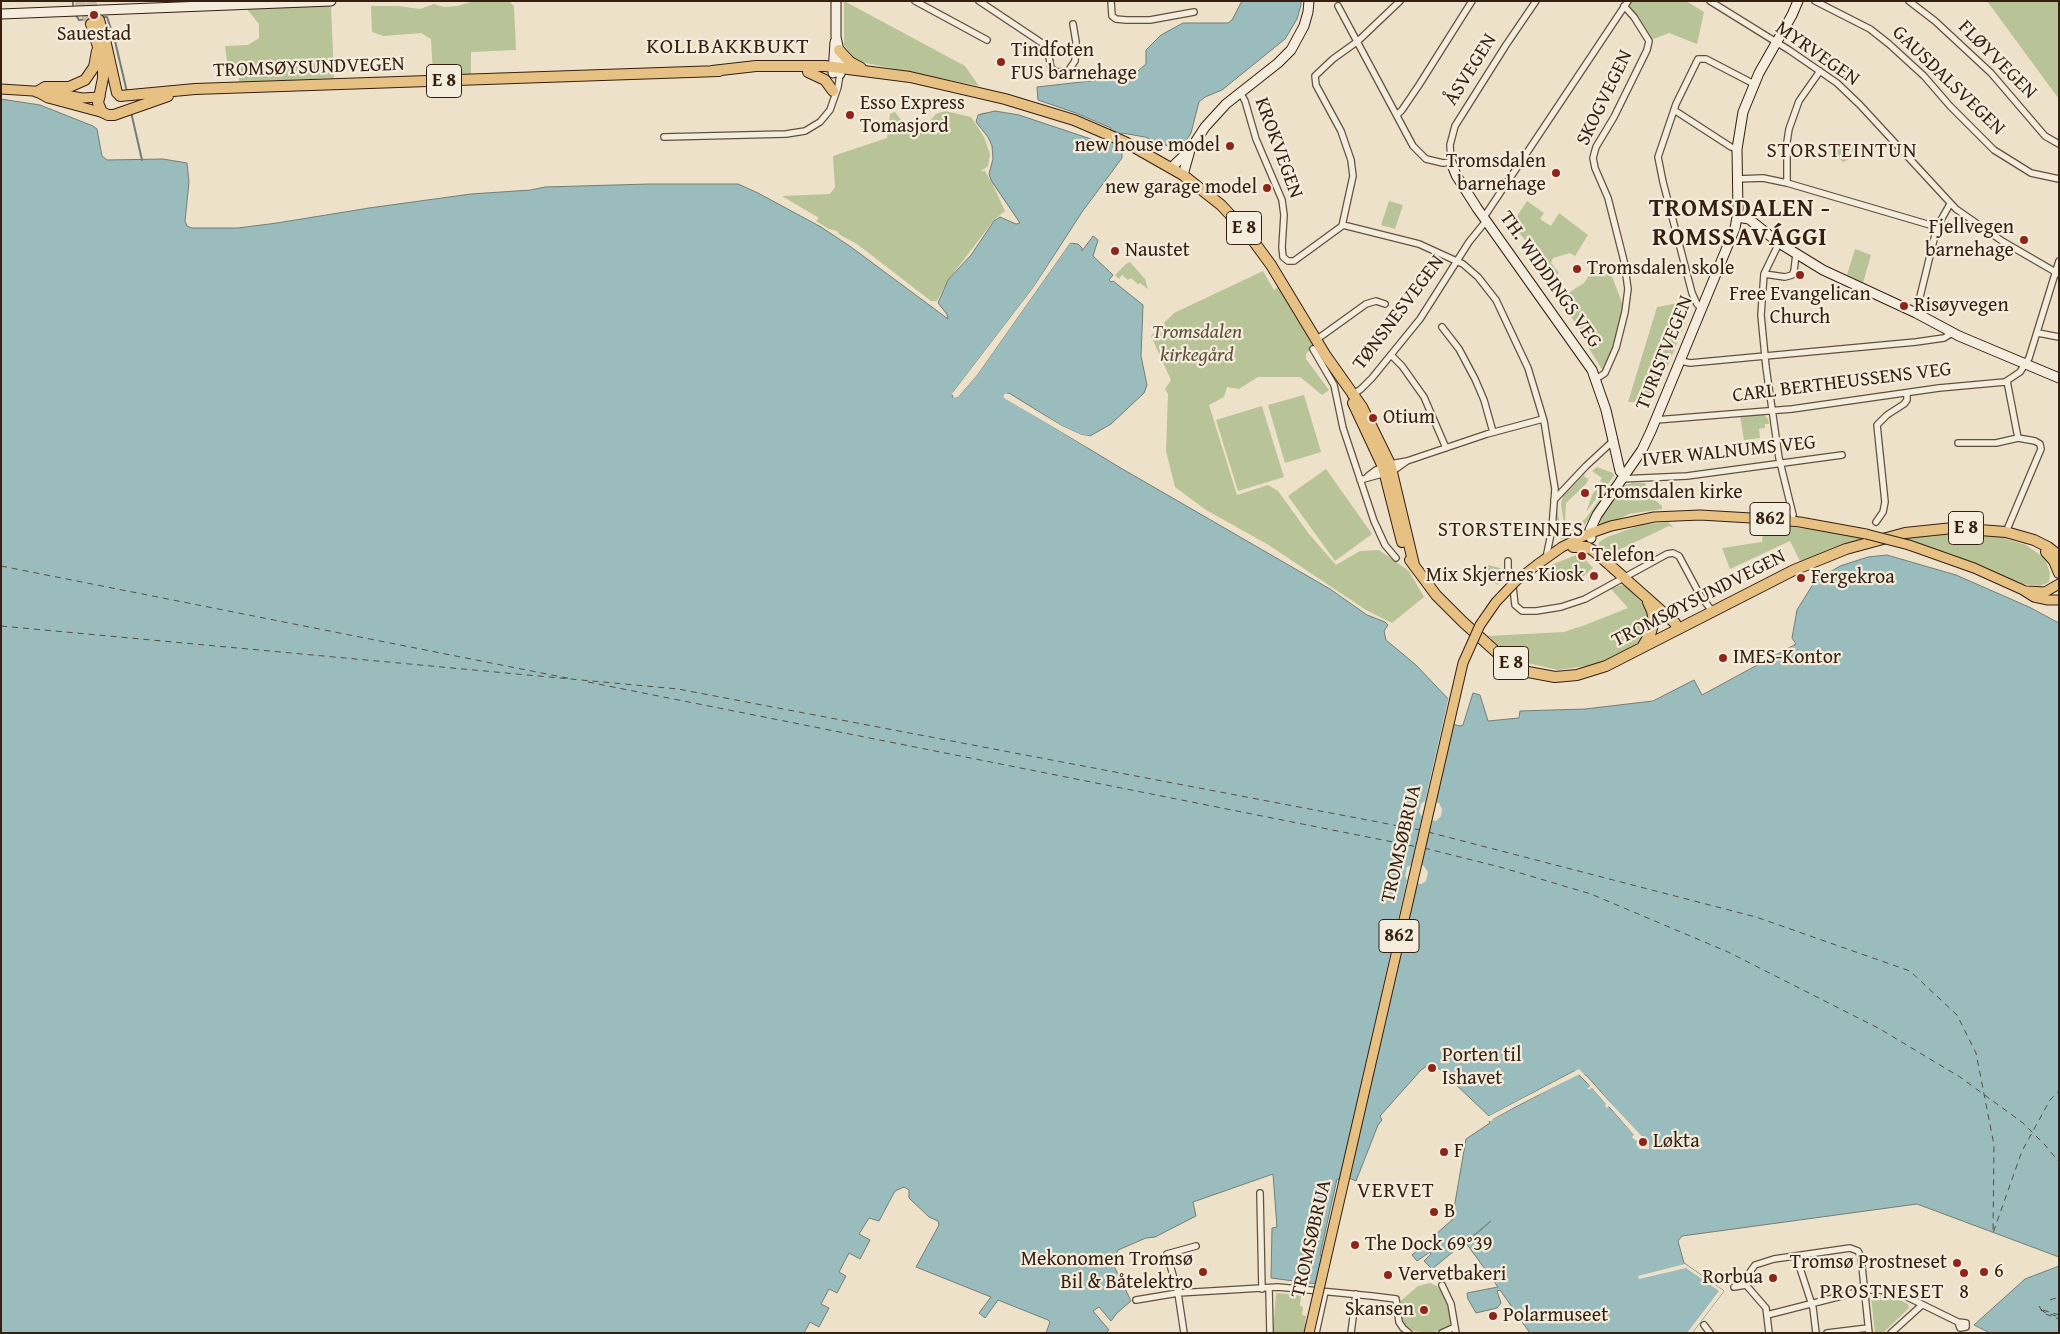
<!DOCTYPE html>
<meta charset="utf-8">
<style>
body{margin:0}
#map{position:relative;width:2060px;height:1334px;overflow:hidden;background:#eee1c9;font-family:"Gentium Book Plus",serif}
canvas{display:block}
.frame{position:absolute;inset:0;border:2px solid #341f10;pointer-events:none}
</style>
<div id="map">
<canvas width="2060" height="1334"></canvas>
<div class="frame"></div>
</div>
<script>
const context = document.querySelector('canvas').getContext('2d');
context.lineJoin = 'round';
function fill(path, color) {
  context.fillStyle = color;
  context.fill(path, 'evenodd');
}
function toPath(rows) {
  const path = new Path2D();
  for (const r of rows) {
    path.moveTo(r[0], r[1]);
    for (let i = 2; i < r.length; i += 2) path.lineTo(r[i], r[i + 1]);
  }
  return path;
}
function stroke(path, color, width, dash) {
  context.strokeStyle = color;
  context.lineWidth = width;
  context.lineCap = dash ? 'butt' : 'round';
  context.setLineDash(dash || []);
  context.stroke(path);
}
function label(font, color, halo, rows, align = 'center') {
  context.font = font + ' "Gentium Book Plus",serif';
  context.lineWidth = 4.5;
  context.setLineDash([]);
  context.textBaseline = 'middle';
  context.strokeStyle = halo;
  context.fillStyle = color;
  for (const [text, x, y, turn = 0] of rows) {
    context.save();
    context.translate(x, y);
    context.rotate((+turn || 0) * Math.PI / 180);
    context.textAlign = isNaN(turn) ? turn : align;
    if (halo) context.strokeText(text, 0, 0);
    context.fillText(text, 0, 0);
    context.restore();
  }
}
fill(toPath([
 [475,1,509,1,514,6,516,50,471,52,471,74,433,75,431,39,421,33,384,36,372,32,371,6,398,6,420,9,434,4,444,7,457,6],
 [844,1,965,66,979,86,856,61,844,45],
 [1630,1,1686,1,1704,12,1697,44,1669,33,1651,40,1627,6],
 [1987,1,2059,1,2059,99],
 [331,5,334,78,239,82,239,70,227,61,225,46,248,45,259,38,259,24,246,8],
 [945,111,971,117,984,137,990,154,988,166,981,171,985,171,991,182,989,174,993,159,992,146,988,137,976,122,978,115,981,113,995,111,1019,115,1099,142,943,325,933,308,946,318,949,318,938,303,948,280,937,301,931,301,857,244,840,235,837,231,829,229,816,221,819,218,782,196,830,194,835,187,833,156,887,138,890,114,895,112,908,129,926,125,936,114],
 [992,183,1020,223,1016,224,1000,217,994,221,971,255,949,279,994,220,1005,211],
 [1842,142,1854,148,1856,151,1852,158,1843,162,1835,154,1836,148],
 [1389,201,1403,205,1395,229,1381,225],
 [1527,201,1544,213,1540,219,1551,226,1559,213,1588,235,1575,256,1570,253,1553,258,1551,263,1559,273,1555,276,1546,262,1543,263,1520,234,1510,227],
 [1855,249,1871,255,1863,283,1847,275],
 [1130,262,1145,279,1148,289,1140,283,1138,284,1131,278,1128,280,1122,275,1119,279,1115,275,1126,264],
 [1608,266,1624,308,1615,343,1603,371,1585,342,1587,340,1559,299,1584,283,1590,274],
 [1263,271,1274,290,1278,287,1314,345,1306,354,1306,359,1329,390,1322,395,1300,377,1258,377,1239,389,1227,387,1224,397,1209,405,1237,495,1268,485,1278,491,1309,534,1336,565,1360,551,1379,550,1409,571,1424,597,1392,623,1366,610,1267,544,1206,510,1175,487,1166,451,1168,394,1165,389,1171,380,1151,336,1174,313],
 [1679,303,1688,316,1666,370,1652,391,1642,402,1628,402,1657,307],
 [1304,395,1321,452,1285,463,1268,405],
 [1262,406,1284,477,1238,491,1216,420],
 [1762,413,1768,419,1769,424,1765,424,1765,428,1759,429,1760,438,1744,440,1740,415],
 [1597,467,1613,473,1614,476,1586,512,1593,493,1603,483,1600,481,1602,478,1592,471],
 [1326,469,1372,534,1335,561,1288,496],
 [1587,472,1584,476,1588,479,1591,474,1586,484,1566,503,1565,522,1564,524,1561,504,1563,496],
 [1613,481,1596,510,1579,532,1565,539,1561,539,1557,535,1555,529,1557,508,1561,530,1564,532,1570,532,1586,518],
 [1633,483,1645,483,1650,496,1662,506,1662,509,1629,514,1603,527,1599,521,1621,487,1625,485],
 [1668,522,1674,528,1669,526,1606,556,1598,549,1599,542,1607,537,1641,525],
 [1767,524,1839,533,1865,539,1800,561,1790,541,1730,569,1722,548,1762,542,1763,530],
 [1950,532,1994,535,2026,545,2043,557,2046,562,2050,573,2049,582,2040,586,2022,584,1948,553,1898,539],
 [1581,553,1584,554,1583,557,1593,568,1580,579,1578,575,1547,580,1547,573,1551,565],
 [1488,565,1500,568,1508,576,1497,585,1484,572],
 [1621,585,1626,586,1644,605,1649,620,1644,636,1638,643,1601,664,1558,670,1523,662,1505,651,1488,636,1564,632,1585,625,1628,608,1611,589],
 [1430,1283,1441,1288,1447,1298,1452,1322,1447,1328,1430,1333,1414,1331,1403,1323,1399,1312,1398,1303,1418,1286],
 [1276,1293,1301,1295,1300,1306,1303,1307,1302,1315,1306,1316,1304,1333,1273,1333],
 [1875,1295,1900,1300,1908,1304,1909,1308,1883,1333,1875,1333,1871,1297]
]), '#b8c397');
const water = toPath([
 [1242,1,1301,1,1301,5,1297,19,1285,39,1222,90,1205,97,1199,102,1191,133,1181,148,1175,149,1145,137,1122,133,1117,145,1122,149,1122,158,1082,212,1033,288,954,391,952,397,958,397,977,375,1070,243,1078,244,1082,248,1082,251,1093,236,1098,240,1093,256,1113,275,1109,280,1111,282,1113,281,1143,305,1141,356,1147,385,1144,393,1111,424,1090,436,1082,435,1062,426,1009,393,1003,395,1004,397,1119,467,1330,589,1367,615,1385,622,1388,625,1384,631,1386,640,1416,665,1453,704,1448,723,1460,726,1463,725,1473,693,1480,695,1488,721,1519,718,1520,711,1585,709,1653,701,1694,680,1702,695,1796,644,1792,638,1797,610,1815,581,1840,566,1868,557,1887,555,1956,575,2029,607,2059,623,2059,1257,1917,1204,1682,1236,1678,1241,1684,1263,1724,1291,1692,1333,1530,1333,1517,1315,1504,1317,1503,1310,1512,1307,1500,1290,1497,1291,1501,1303,1497,1308,1476,1313,1468,1299,1467,1293,1498,1287,1466,1243,1491,1221,1432,1269,1424,1261,1431,1254,1430,1252,1417,1261,1412,1255,1452,1220,1466,1139,1490,1123,1489,1121,1578,1074,1590,1086,1588,1090,1592,1088,1638,1139,1637,1143,1642,1148,1649,1147,1587,1076,1574,1071,1489,1116,1433,1063,1431,1063,1421,1070,1380,1116,1382,1120,1378,1125,1356,1181,1349,1178,1347,1181,1337,1179,1320,1255,1330,1258,1317,1284,1271,1278,1272,1228,1277,1227,1273,1174,1193,1202,1196,1216,1155,1237,1146,1238,1118,1250,1114,1259,1115,1268,1131,1301,1117,1313,1111,1321,1099,1307,1093,1311,1109,1330,1105,1333,1046,1333,1050,1322,1048,1320,998,1300,985,1318,979,1313,991,1297,916,1267,939,1225,938,1221,929,1217,909,1198,909,1190,904,1187,895,1191,879,1221,869,1218,859,1234,870,1240,860,1259,849,1253,839,1272,846,1276,837,1293,829,1289,821,1304,829,1308,819,1327,810,1322,804,1333,1,1333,1,99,40,105,93,126,97,129,102,156,107,160,163,159,187,163,189,182,185,221,187,226,192,228,238,228,277,223,369,208,471,194,531,190,545,187,649,184,738,184,758,193,821,227,851,247,948,319,947,314,938,303,948,280,971,255,994,221,1000,217,1016,224,1020,223,991,180,989,174,993,159,992,146,988,137,976,122,978,115,995,111,1019,115,1103,143,1107,140,1111,128,1076,113,1038,100,1037,87,1118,78,1138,71,1146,64,1146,50,1161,35,1183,23,1228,23,1232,20,1242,1],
 [2059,1266,2059,1333,1990,1333,1974,1325,2025,1279,2059,1266]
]);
fill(water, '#9bbcbc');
stroke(water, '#727d77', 1);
fill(toPath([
 [1069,234,1070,236,1035,289,955,396,975,374,999,338,1039,285,1068,241,1072,239,1073,242,1070,243,977,375,958,397,954,398,952,394,954,391,1033,288],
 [1006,393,1062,426,1082,435,1090,436,1090,438,1082,438,1061,428,1006,395,1088,445,1087,447,1004,398,1003,395],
 [1449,696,1455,703,1434,802,1439,803,1442,809,1441,816,1436,821,1430,820,1420,865,1424,866,1428,872,1426,881,1421,884,1416,883,1347,1183,1339,1181,1407,880,1405,876,1407,867,1411,865,1422,817,1419,812,1421,804,1425,801],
 [1579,1069,1649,1144,1649,1149,1640,1149,1636,1144,1638,1140,1636,1141,1632,1137,1634,1135,1609,1106,1607,1108,1605,1106,1606,1104,1592,1088,1589,1090,1587,1089,1590,1086,1580,1074,1516,1106,1493,1119,1492,1121,1489,1121,1489,1116],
 [1685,1264,1724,1291,1692,1333,1687,1333,1719,1291,1686,1268,1639,1279,1638,1276]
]), '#eee1c9');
stroke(toPath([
 [73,1,73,9],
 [76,15,79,20,96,18],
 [103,17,107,17,115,41,127,92],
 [131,112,142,160]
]), '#727d77', 2);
stroke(toPath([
 [1,566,572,679],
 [1,626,678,689,1420,830],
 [588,682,1418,847],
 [1428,832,1756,917,1910,971,1957,1015,1976,1053,1994,1145,1993,1233,2022,1151,2050,1100,2059,1091],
 [1424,848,1500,867,1591,894,1728,952,1880,1029,1960,1077,2023,1123,2045,1145,2059,1162],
 [2050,1300,2059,1297],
 [2039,1306,2043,1313,2059,1319],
 [2041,1309,2044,1312,2059,1317],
 [2043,1310,2059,1315]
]), '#534e44', 1, [6, 5]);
stroke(toPath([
 [79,1,91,24],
 [90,1,98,17]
]), '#c9baa4', 10, [10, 5]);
const street = toPath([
 [915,1,987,40],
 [979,1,1042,43,1048,51,1051,68,1057,72,1068,71,1075,61,1076,42,1073,24],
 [1111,1,1112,16,1116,19,1126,20,1150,20,1194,12],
 [1710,1,1789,50,1837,83,1860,105,1956,209,2002,241,2059,274],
 [1815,1,1870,29,1889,44,1924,76,1950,106,1994,150,2031,173,2059,179],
 [1909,1,1935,21,1991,73,2045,136,2059,144],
 [1338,6,1413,146,1426,159,1443,163,1451,162,1450,145,1455,126,1506,45,1536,1],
 [1240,92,1245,101,1256,139,1282,200,1284,215,1282,247,1283,257,1288,261,1294,261,1342,226,1353,176,1351,160,1341,131,1316,85,1315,76,1333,59,1358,41,1400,1],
 [1674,110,1731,147,1737,149],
 [1397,115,1402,110,1419,85,1472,1],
 [664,137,786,134,805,131,820,122,830,110,838,87,840,74],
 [1737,179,1763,178,1787,183,1937,227],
 [1787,183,1787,142,1789,129,1799,101,1820,71],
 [1484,217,1628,1],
 [1343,225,1419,244,1463,264,1478,277,1496,300,1528,368,1544,421,1555,489,1552,529,1546,558],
 [1779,243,1764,274,1761,315,1766,367,1779,458,1793,515],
 [1764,274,1785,277,1792,275,1794,271,1796,254],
 [1702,309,1697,304,1692,293,1663,182,1658,157,1676,104,1698,59,1706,59,1754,84],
 [1916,313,1937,227,1950,204],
 [1442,327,1459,349,1475,379,1484,400,1493,432],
 [2038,333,2059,337],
 [1316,340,1366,304,1376,301,1385,304],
 [1313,349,1334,385,1343,428,1374,521,1385,545,1396,558],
 [1391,355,1402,366,1424,397,1446,448],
 [1681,361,1690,363,1916,342,1944,338,1952,333],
 [1596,379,1605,373,1616,348,1625,312,1628,289,1624,261,1608,198,1595,168,1593,158,1596,147,1614,117,1647,50,1649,41,1634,17,1624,6],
 [1351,396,1361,389,1372,378,1420,319,1469,242,1486,221],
 [1656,420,1792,409,1939,388,2005,382,2020,372,2029,358,2059,261],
 [1958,443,1996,443,2018,438],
 [1368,476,1376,470,1390,464,1407,461,1487,434,1543,419],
 [1620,479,1687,476,1842,455],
 [1360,480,1393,471,1407,461],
 [1554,500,1586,466,1613,441],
 [1876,522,1883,512,1885,502,1877,425,1887,415,1904,404,1907,400,1907,393],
 [2006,532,2041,449,2040,444,2035,441,2018,438,2007,381],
 [1508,561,1508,568,1513,587,1515,605,1522,611,1536,611,1561,607,1585,599,1667,554,1673,553,1679,556,1700,595,1712,611],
 [1260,1193,1262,1289],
 [1796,1256,1813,1308,1816,1333],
 [1442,1285,1451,1304,1456,1333],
 [1734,1287,1746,1285],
 [1269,1288,1270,1333],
 [1136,1300,1178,1293,1278,1287,1372,1296,1396,1299,1399,1322,1403,1328,1409,1333],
 [1767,1315,1865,1290,1879,1290,1899,1293,1958,1322,1966,1323,1966,1327,1960,1328,1958,1322],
 [1704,1325,1710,1333],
 [1184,1333,1178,1293,1167,1254,1196,1246],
 [1316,1333,1325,1292],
 [1351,1333,1356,1294],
 [1442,1333,1455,1327],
 [1769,1333,1766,1308,1746,1285,1747,1276,1755,1265,1774,1259,1850,1248,1858,1251,1861,1257,1869,1333],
 [1827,1333,1868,1328],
 [1891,1333,1922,1305]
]);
const secondary = toPath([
 [836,1,836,37,839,51,840,74],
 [1,14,331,1],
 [833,73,835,42],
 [1451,162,1456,175,1477,208,1592,370,1606,410,1620,471,1624,475],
 [1172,167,1190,150,1205,127,1226,104,1278,63,1291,50,1304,26,1308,12,1309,1],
 [1183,175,1190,150],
 [1737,217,1749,219,1779,243,1823,270,1916,313,1959,336,2059,378],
 [1591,538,1590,530,1597,515,1642,450,1651,431,1735,228,1738,212,1737,149,1743,112,1759,73,1792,15,1798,1]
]);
const primary = toPath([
 [1,89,49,92,82,98,100,97],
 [39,93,48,98,104,113],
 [1909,545,1974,568,2023,590,2034,597,2048,600,2059,600],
 [1538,564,1562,547,1588,534,1611,526,1654,517,1700,515,1768,519,1800,522,1866,534],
 [2026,591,2045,592,2059,584]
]);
const highway = toPath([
 [99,20,106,44,117,93],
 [91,24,103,63,103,78,98,103,102,112,108,115,114,115,168,96],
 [839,50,850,62,861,68],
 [712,71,756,66,825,66,910,77,1005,99,1074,120,1125,142,1183,175,1221,205,1249,235,1271,265,1326,356,1362,407,1390,464,1414,565],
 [808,72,825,80,833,91],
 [37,92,45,87,69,87,85,80,94,67,97,51],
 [120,96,195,89,719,71],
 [1353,403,1383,467,1402,542],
 [1573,547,1587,547,1594,551,1675,623,1678,629],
 [2046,552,2054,561,2059,573],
 [1410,560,1436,595,1463,622,1503,658,1528,672,1555,677,1577,675,1606,666,1794,570,1846,549,1905,533,1953,528,2006,532,2034,540,2048,547,2059,556],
 [1643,646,1651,632,1654,621,1652,611,1648,602]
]);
stroke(street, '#62503e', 8);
stroke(secondary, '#341f10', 11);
stroke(primary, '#341f10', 11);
stroke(highway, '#341f10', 12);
stroke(street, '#f4ecdc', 5.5);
stroke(secondary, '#f4ecdc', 9);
stroke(primary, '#e7c084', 9);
stroke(highway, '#e7c084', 10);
const primaryBridge = toPath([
 [1866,534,1909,545],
 [1309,1333,1463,663,1480,625,1496,602,1516,581,1538,564]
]);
stroke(primaryBridge, '#341f10', 11, []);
stroke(primaryBridge, '#e7c084', 9);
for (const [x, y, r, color] of [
 [94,15,5,"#8f2418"],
 [1001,62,5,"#8f2418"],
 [850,115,5,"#8f2418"],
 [1230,146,5,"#8f2418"],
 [1556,173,5,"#8f2418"],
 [1267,188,5,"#8f2418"],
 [2024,240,5,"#8f2418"],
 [1115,251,5,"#8f2418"],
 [1577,269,5,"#8f2418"],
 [1800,275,5,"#8f2418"],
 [1904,306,5,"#8f2418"],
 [1373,418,5,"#8f2418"],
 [1585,493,5,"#8f2418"],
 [1582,556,5,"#8f2418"],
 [1594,576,5,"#8f2418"],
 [1801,578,5,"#8f2418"],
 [1723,658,5,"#8f2418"],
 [1432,1068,5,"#8f2418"],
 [1643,1142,5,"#8f2418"],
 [1444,1152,5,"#8f2418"],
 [1434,1212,5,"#8f2418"],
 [1355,1245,5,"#8f2418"],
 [1957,1263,5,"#8f2418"],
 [1203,1272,5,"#8f2418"],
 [1984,1272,5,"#8f2418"],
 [1964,1273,5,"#8f2418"],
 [1388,1275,5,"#8f2418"],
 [1773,1278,5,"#8f2418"],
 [1424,1310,5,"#8f2418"],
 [1493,1316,5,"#8f2418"]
]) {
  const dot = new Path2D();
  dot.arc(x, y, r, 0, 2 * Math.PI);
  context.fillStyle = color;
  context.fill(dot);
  stroke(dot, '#f4ecdc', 2);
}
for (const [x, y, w] of [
 [444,81,35],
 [1244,228,35],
 [1770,519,40],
 [1966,528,35],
 [1511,663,35],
 [1399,936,40]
]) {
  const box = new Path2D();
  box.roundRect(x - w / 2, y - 16.5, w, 33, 4);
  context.fillStyle = '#f4ecdc';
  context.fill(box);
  stroke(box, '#341f10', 1);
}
label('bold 19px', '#341f10', null, [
 ["E 8",444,81],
 ["E 8",1244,228],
 ["862",1770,519],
 ["E 8",1966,528],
 ["E 8",1511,663],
 ["862",1399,936]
]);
label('20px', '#341f10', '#f4ecdc', [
 ["Sauestad",94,35,"center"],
 ["Tindfoten",1011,51],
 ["FUS barnehage",1011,74],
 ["Esso Express",860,104],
 ["Tomasjord",860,127],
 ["new house model",1220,146,"right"],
 ["Tromsdalen",1546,162,"right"],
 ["barnehage",1546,185,"right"],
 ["new garage model",1257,188,"right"],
 ["Fjellvegen",2014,228,"right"],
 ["barnehage",2014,251,"right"],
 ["Naustet",1125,251],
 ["Tromsdalen skole",1587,269],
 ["Free Evangelican",1800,295,"center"],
 ["Church",1800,318,"center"],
 ["Risøyvegen",1914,306],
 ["Otium",1383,418],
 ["Tromsdalen kirke",1595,493],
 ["Telefon",1592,556],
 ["Mix Skjernes Kiosk",1584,576,"right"],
 ["Fergekroa",1811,578],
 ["IMES-Kontor",1733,658],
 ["Porten til",1442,1056],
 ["Ishavet",1442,1079],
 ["Løkta",1653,1142],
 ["F",1454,1152],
 ["B",1444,1212],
 ["The Dock 69°39",1365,1245],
 ["Mekonomen Tromsø",1193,1260,"right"],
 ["Bil & Båtelektro",1193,1283,"right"],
 ["Tromsø Prostneset",1947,1263,"right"],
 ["6",1994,1272],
 ["Vervetbakeri",1398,1275],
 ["Rorbua",1763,1278,"right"],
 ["8",1964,1293,"center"],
 ["Skansen",1414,1310,"right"],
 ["Polarmuseet",1503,1316]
], 'left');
label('20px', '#341f10', '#f4ecdc', [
 ["MYRVEGEN",1817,54,35],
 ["FLØYVEGEN",1997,60,45],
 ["TROMSØYSUNDVEGEN",309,68,-2],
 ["ÅSVEGEN",1471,70,-58],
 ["GAUSDALSVEGEN",1948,81,44],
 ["SKOGVEGEN",1605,98,-64],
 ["KROKVEGEN",1278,148,70],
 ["TH. WIDDINGS VEG",1550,280,55],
 ["TØNSNESVEGEN",1399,313,-53],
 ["TURISTVEGEN",1665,353,-68],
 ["CARL BERTHEUSSENS VEG",1842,383,-7],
 ["IVER WALNUMS VEG",1729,452,-6],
 ["TROMSØYSUNDVEGEN",1699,599,-27],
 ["TROMSØBRUA",1402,844,-77],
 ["TROMSØBRUA",1312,1239,-77]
]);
label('italic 20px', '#5c5038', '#f4ecdc', [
 ["Tromsdalen",1197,333],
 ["kirkegård",1197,356]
]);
context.letterSpacing = '1px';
label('21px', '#341f10', '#f4ecdc', [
 ["STORSTEINTUN",1842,152],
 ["STORSTEINNES",1511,531],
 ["VERVET",1396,1192],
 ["PROSTNESET",1882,1293]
]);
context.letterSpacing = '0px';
context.letterSpacing = '1px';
label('22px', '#341f10', '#f4ecdc', [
 ["KOLLBAKKBUKT",728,47]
]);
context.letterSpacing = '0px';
context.letterSpacing = '1px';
label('bold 25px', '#341f10', '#f4ecdc', [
 ["TROMSDALEN -",1740,210],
 ["ROMSSAVÁGGI",1740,239]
]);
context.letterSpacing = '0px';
</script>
